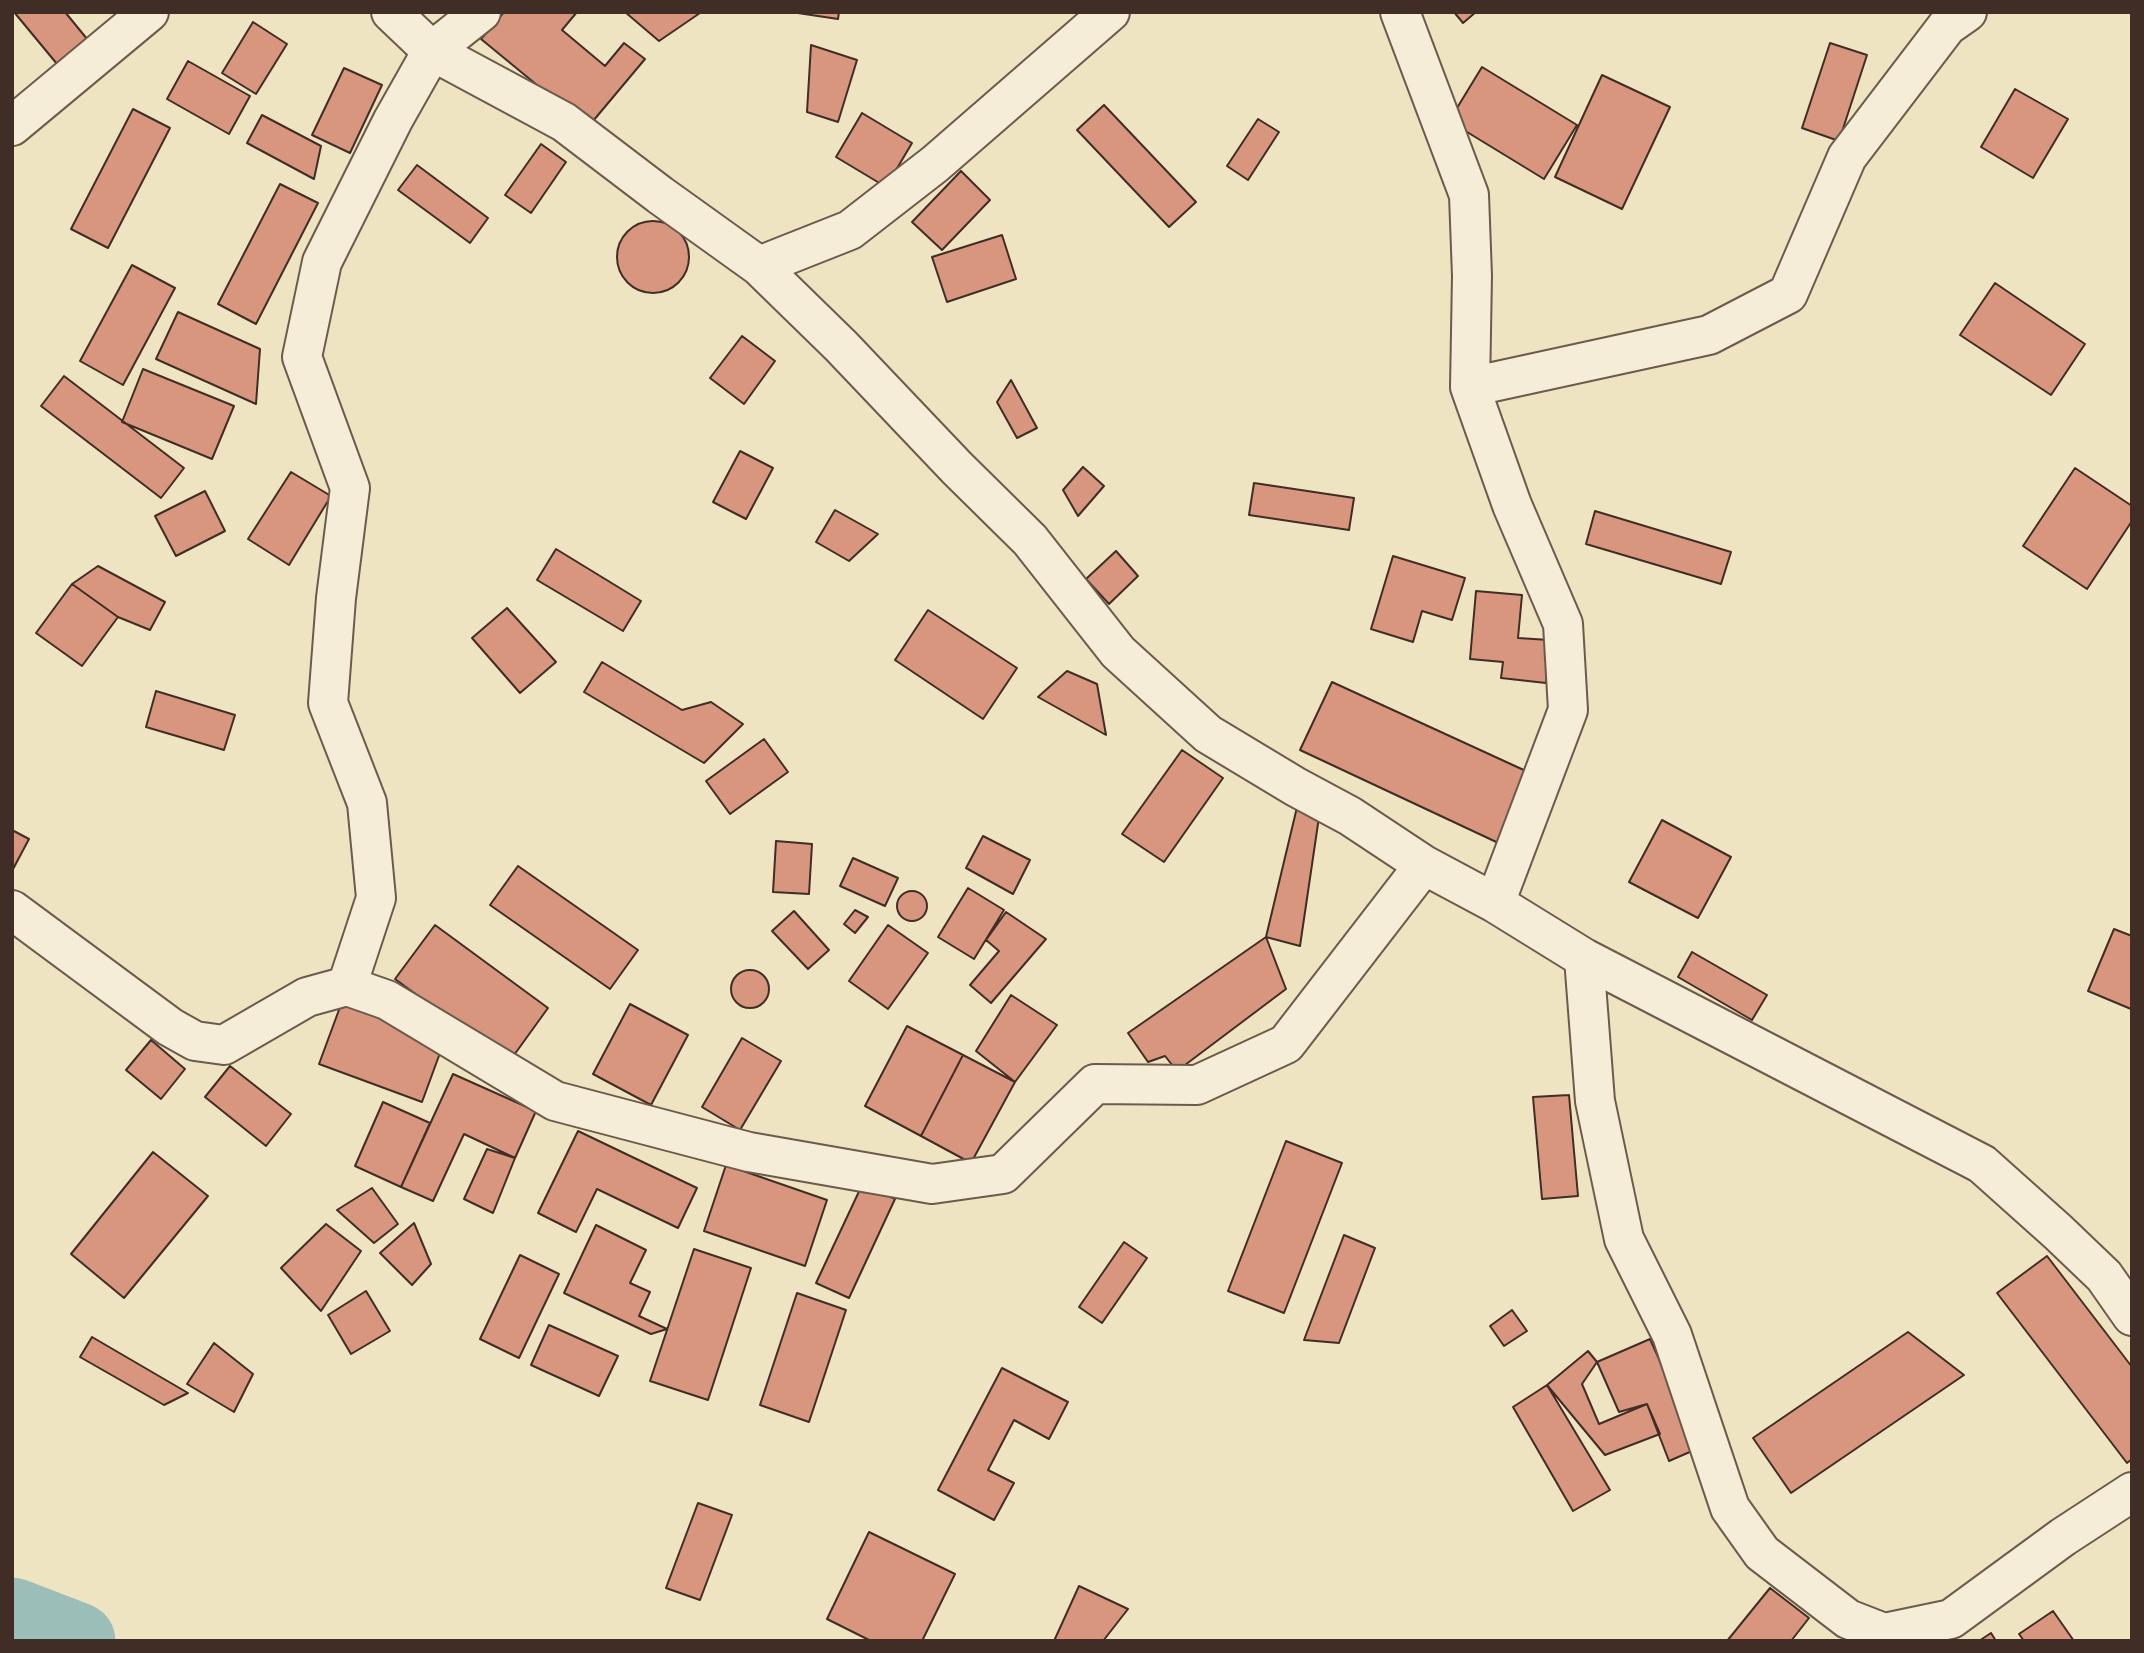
<!DOCTYPE html>
<style>
body{margin:0}
#map{position:relative;width:2144px;height:1653px;overflow:hidden;background:#efe4c1;font-family:"IM FELL DW Pica",serif}
canvas{display:block}
.frame{position:absolute;inset:0;border:14px solid #402d25;pointer-events:none}
</style>
<div id="map">
<canvas width="2144" height="1653"></canvas>
<div class="frame"></div>
</div>
<script>
const context = document.querySelector('canvas').getContext('2d');
context.lineJoin = 'round';
function toPath(rows) {
  const path = new Path2D();
  for (const r of rows) {
    if (r.length === 3) {
      path.moveTo(r[0] + r[2], r[1]);
      path.arc(r[0], r[1], r[2], 0, 2 * Math.PI);
      continue;
    }
    path.moveTo(r[0], r[1]);
    for (let i = 2; i < r.length; i += 2) path.lineTo(r[i], r[i + 1]);
  }
  return path;
}
function stroke(path, color, width, dash) {
  context.strokeStyle = color;
  context.lineWidth = width;
  context.lineCap = dash ? 'butt' : 'round';
  context.setLineDash(dash || []);
  context.stroke(path);
}
function fill(path, color) {
  context.fillStyle = color;
  context.fill(path, 'evenodd');
}
stroke(toPath([
 [12,1616,77,1641]
]), '#9bbeb9', 77);
const building = toPath([
 [14,12,65,12,92,45,62,70,14,12],
 [504,12,577,12,562,30,605,66,624,43,645,59,588,127,481,39,504,12],
 [625,12,698,12,700,13,659,41,625,12],
 [791,12,839,12,838,19,791,12],
 [1454,12,1476,12,1463,23,1454,12],
 [253,22,287,44,256,94,222,73,253,22],
 [1830,43,1867,55,1839,141,1802,128,1830,43],
 [811,45,857,60,838,122,807,112,811,45],
 [188,61,250,96,229,134,167,99,188,61],
 [1482,67,1577,125,1544,179,1449,121,1482,67],
 [344,68,382,85,350,153,312,135,344,68],
 [1602,75,1670,107,1622,209,1555,177,1602,75],
 [2015,89,2068,119,2033,178,1981,147,2015,89],
 [1104,105,1196,202,1169,227,1077,130,1104,105],
 [133,109,170,128,108,248,71,229,133,109],
 [862,113,912,143,886,187,836,157,862,113],
 [262,115,321,146,314,179,247,143,262,115],
 [1258,119,1279,132,1248,180,1227,166,1258,119],
 [541,144,566,162,531,213,505,195,541,144],
 [417,165,488,218,470,243,398,190,417,165],
 [961,171,990,200,942,250,912,222,961,171],
 [280,184,318,203,256,324,218,304,280,184],
 [653,257,36],
 [1002,235,1016,279,947,302,932,257,1002,235],
 [132,265,175,288,123,385,80,361,132,265],
 [1995,283,2085,344,2051,395,1960,335,1995,283],
 [178,312,260,349,256,404,156,359,178,312],
 [742,336,775,361,744,404,710,378,742,336],
 [143,369,234,406,212,459,122,422,143,369],
 [64,376,184,468,161,498,41,406,64,376],
 [1011,380,1037,428,1017,438,997,402,1011,380],
 [740,451,773,468,746,519,713,502,740,451],
 [1083,467,1104,486,1078,516,1063,490,1083,467],
 [2075,468,2132,506,2132,521,2087,589,2023,546,2075,468],
 [291,472,331,496,289,565,248,539,291,472],
 [1254,483,1354,498,1349,530,1249,515,1254,483],
 [205,491,225,531,176,556,155,516,205,491],
 [835,510,878,534,849,561,816,542,835,510],
 [1595,511,1731,552,1721,584,1586,544,1595,511],
 [556,549,641,601,623,631,537,580,556,549],
 [1116,551,1138,576,1109,604,1086,579,1116,551],
 [1393,556,1465,578,1452,620,1422,611,1413,642,1371,629,1393,556],
 [98,566,165,602,150,630,118,617,72,584,98,566],
 [72,584,118,617,82,666,36,633,72,584],
 [1476,591,1522,595,1518,638,1549,640,1546,683,1501,678,1503,662,1470,659,1476,591],
 [507,608,556,662,520,693,472,638,507,608],
 [928,610,1017,668,983,719,895,660,928,610],
 [602,662,682,710,711,702,743,724,704,763,584,692,602,662],
 [1067,671,1097,684,1106,735,1038,697,1067,671],
 [1332,682,1539,777,1507,847,1300,750,1332,682],
 [156,691,235,715,224,750,146,727,156,691],
 [764,739,788,772,730,814,706,781,764,739],
 [1182,750,1223,778,1164,862,1122,834,1182,750],
 [1298,803,1319,817,1300,946,1266,937,1298,803],
 [1662,820,1731,857,1698,918,1629,882,1662,820],
 [12,830,29,839,12,871,12,830],
 [983,836,1030,860,1013,894,966,868,983,836],
 [776,841,812,844,809,894,773,892,776,841],
 [853,858,898,878,885,906,840,886,853,858],
 [518,866,638,950,610,989,490,905,518,866],
 [968,888,1004,910,974,959,938,937,968,888],
 [912,906,15],
 [855,910,868,917,855,933,844,924,855,910],
 [794,911,829,950,808,969,772,931,794,911],
 [1006,912,1046,939,991,1003,970,985,999,951,986,940,1006,912],
 [435,925,548,1008,509,1062,395,979,435,925],
 [888,925,928,953,888,1009,849,981,888,925],
 [2114,929,2132,936,2131,1009,2088,991,2114,929],
 [1266,937,1286,989,1177,1071,1165,1056,1148,1062,1128,1033,1266,937],
 [1692,952,1767,995,1752,1020,1678,977,1692,952],
 [750,989,19],
 [1011,995,1057,1025,1015,1082,976,1051,1011,995],
 [343,999,389,1016,440,1053,422,1102,319,1064,343,999],
 [630,1004,688,1035,651,1105,593,1074,630,1004],
 [907,1026,963,1055,921,1136,865,1106,907,1026],
 [742,1038,781,1061,740,1130,702,1107,742,1038],
 [151,1040,185,1069,161,1099,126,1070,151,1040],
 [963,1055,1015,1082,971,1163,921,1136,963,1055],
 [230,1066,291,1114,266,1146,205,1097,230,1066],
 [453,1074,536,1111,515,1158,464,1134,433,1201,401,1187,453,1074],
 [1569,1095,1578,1196,1542,1199,1533,1097,1569,1095],
 [383,1102,430,1123,401,1187,355,1166,383,1102],
 [578,1131,697,1188,678,1228,597,1189,576,1232,538,1213,578,1131],
 [1286,1141,1342,1163,1284,1313,1228,1291,1286,1141],
 [487,1149,515,1158,493,1213,464,1199,487,1149],
 [153,1152,208,1196,124,1298,71,1254,153,1152],
 [726,1165,827,1200,805,1266,704,1231,726,1165],
 [863,1183,895,1199,849,1298,816,1283,863,1183],
 [372,1188,398,1224,374,1243,337,1210,372,1188],
 [414,1223,431,1264,412,1285,380,1253,414,1223],
 [326,1224,361,1251,321,1311,281,1268,326,1224],
 [596,1225,646,1250,630,1283,650,1292,639,1316,667,1329,651,1334,564,1293,596,1225],
 [1344,1235,1375,1248,1339,1343,1304,1340,1344,1235],
 [1124,1242,1147,1258,1102,1323,1079,1307,1124,1242],
 [694,1249,751,1268,708,1400,650,1381,694,1249],
 [520,1255,559,1274,519,1358,480,1339,520,1255],
 [2047,1256,2132,1367,2132,1459,2127,1463,1997,1293,2047,1256],
 [366,1291,390,1331,351,1354,328,1315,366,1291],
 [797,1293,846,1310,809,1422,760,1405,797,1293],
 [1512,1310,1527,1331,1504,1346,1490,1326,1512,1310],
 [549,1325,618,1356,599,1396,531,1365,549,1325],
 [1908,1332,1964,1375,1791,1493,1753,1438,1908,1332],
 [92,1337,188,1393,164,1405,80,1357,92,1337],
 [1650,1339,1699,1448,1669,1461,1647,1404,1619,1412,1597,1362,1650,1339],
 [214,1343,253,1374,234,1412,187,1384,214,1343],
 [1588,1351,1597,1362,1582,1384,1599,1424,1647,1404,1660,1434,1605,1455,1547,1385,1588,1351],
 [1002,1368,1068,1402,1049,1439,1014,1420,988,1470,1014,1483,994,1520,938,1490,1002,1368],
 [1547,1385,1610,1490,1573,1511,1513,1407,1547,1385],
 [698,1503,732,1515,700,1600,666,1588,698,1503],
 [869,1532,955,1574,922,1641,871,1641,827,1619,869,1532],
 [1079,1586,1128,1609,1103,1641,1054,1641,1079,1586],
 [1770,1588,1809,1618,1791,1641,1727,1641,1770,1588],
 [2053,1611,2074,1641,2024,1641,2019,1634,2053,1611],
 [1991,1633,1996,1641,1979,1641,1991,1633]
]);
fill(building, '#d9967f');
stroke(building, '#402d25', 2);
const minor = toPath([
 [391,12,432,51,564,122,660,195,759,266,841,346,957,468,1030,540,1118,652,1208,734,1296,787,1350,816,1424,865,1495,903,1584,958,1982,1164,2058,1232,2104,1276,2132,1316],
 [1400,12,1469,195,1472,276,1470,387,1512,505,1563,624,1568,710,1495,903],
 [12,126,149,12],
 [759,266,850,230,935,164,1110,12],
 [1470,387,1709,335,1788,294,1847,157,1947,26,1967,12],
 [12,910,170,1027,195,1041,224,1045,307,997,347,986,387,1000,555,1101,749,1152,932,1184,1003,1174,1095,1084,1197,1085,1286,1044,1424,865],
 [1584,958,1595,1101,1624,1239,1672,1335,1730,1508,1762,1553,1848,1619,1884,1633,1951,1619,2063,1537,2132,1492],
 [347,986,376,898,367,803,328,703,336,598,350,488,302,357,322,262,393,120,432,51,481,12]
]);
stroke(minor, '#6c5b4c', 42);
stroke(minor, '#f5edd7', 38);
</script>
